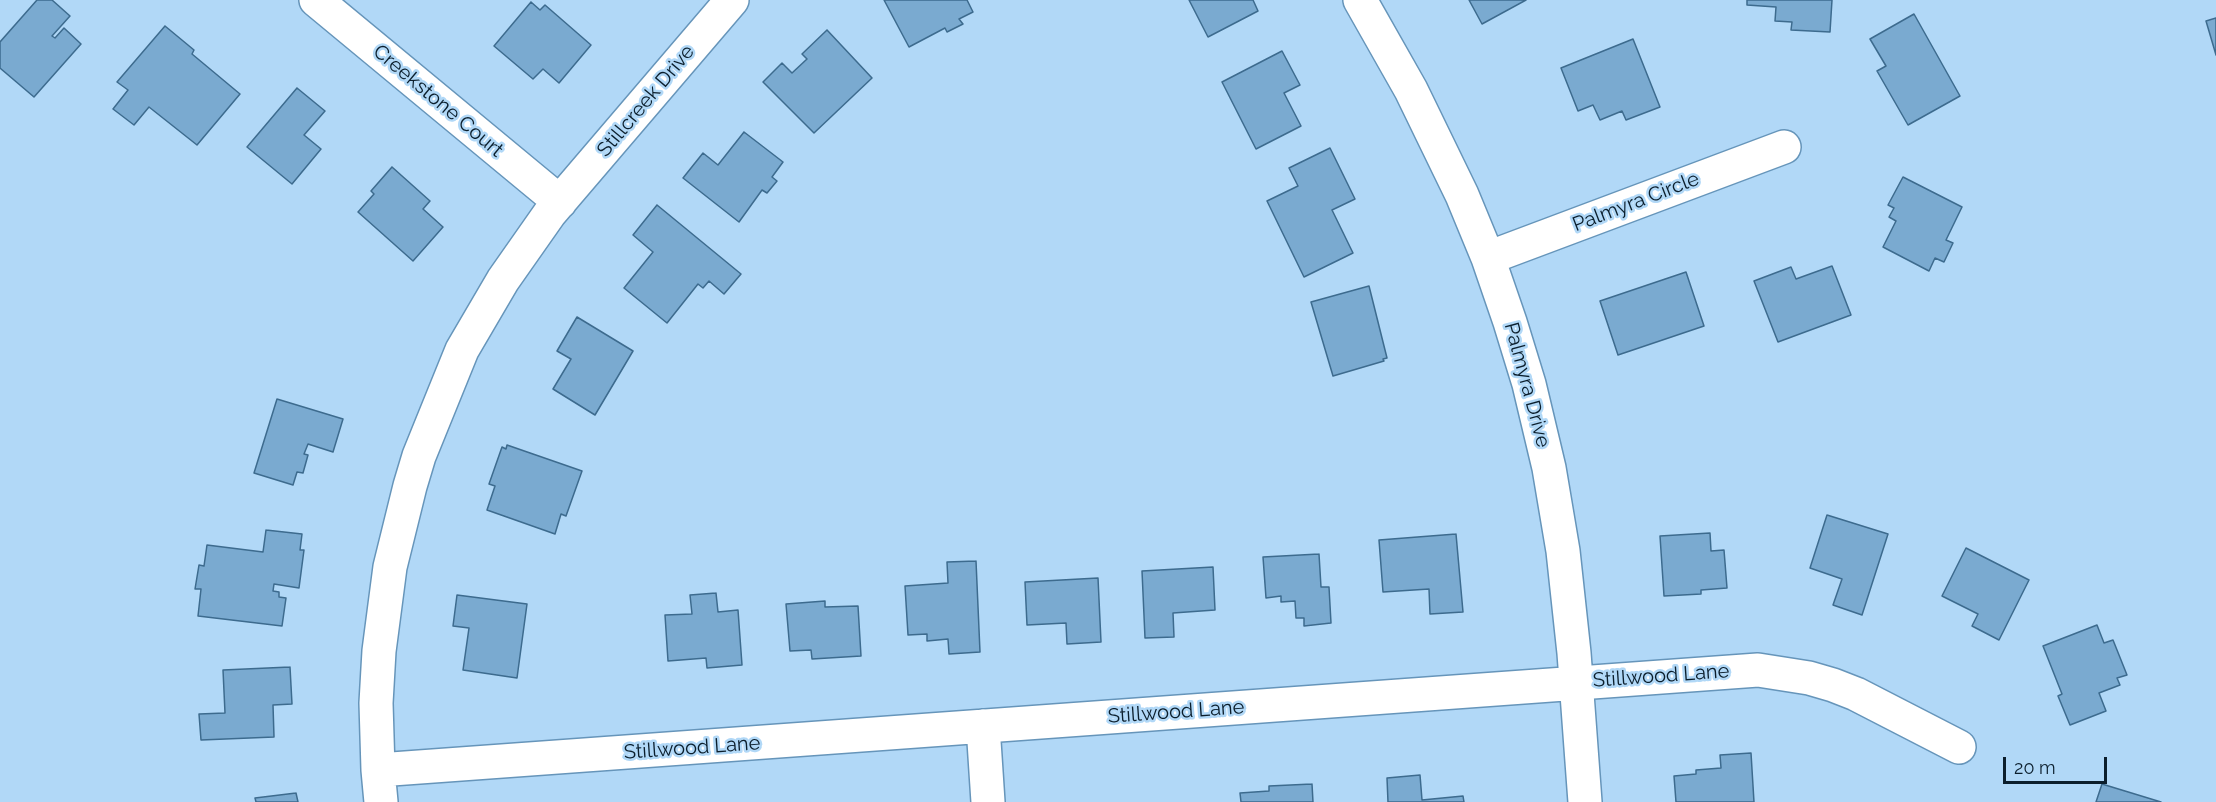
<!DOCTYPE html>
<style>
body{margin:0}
#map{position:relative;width:2216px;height:802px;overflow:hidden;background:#b1d8f7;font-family:Raleway,sans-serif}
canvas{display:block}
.scale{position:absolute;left:2003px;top:757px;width:104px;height:27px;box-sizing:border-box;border:3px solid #0b1e2c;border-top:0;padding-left:8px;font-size:18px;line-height:21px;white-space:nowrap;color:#0b1e2c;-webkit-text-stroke:4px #b1d8f7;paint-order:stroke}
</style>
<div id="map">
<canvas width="2216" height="802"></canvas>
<div class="scale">20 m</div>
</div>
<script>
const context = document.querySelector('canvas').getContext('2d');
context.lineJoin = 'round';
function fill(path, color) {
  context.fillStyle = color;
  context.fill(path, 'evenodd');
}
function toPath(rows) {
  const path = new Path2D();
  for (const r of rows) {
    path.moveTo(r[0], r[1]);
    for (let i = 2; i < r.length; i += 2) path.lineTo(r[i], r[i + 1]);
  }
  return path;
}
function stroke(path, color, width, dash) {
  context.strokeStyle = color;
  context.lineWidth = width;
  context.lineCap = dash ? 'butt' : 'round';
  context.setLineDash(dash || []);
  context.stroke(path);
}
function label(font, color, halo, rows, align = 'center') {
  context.font = font + ' Raleway,sans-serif';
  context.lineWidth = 5;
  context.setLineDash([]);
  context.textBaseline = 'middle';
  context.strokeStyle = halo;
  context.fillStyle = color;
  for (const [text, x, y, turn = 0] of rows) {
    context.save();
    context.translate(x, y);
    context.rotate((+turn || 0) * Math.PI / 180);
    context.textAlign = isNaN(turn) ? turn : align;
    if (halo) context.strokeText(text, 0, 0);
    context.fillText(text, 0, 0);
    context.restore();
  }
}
const building = toPath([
 [37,0,52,0,70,16,52,36,55,38,64,28,81,44,34,97,0,68,0,42,37,0],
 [884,0,967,0,973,12,959,19,963,24,947,32,945,28,909,47,884,0],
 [1189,0,1253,0,1258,11,1208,37,1189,0],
 [1469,0,1526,0,1482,24,1469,0],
 [1747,0,1832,0,1830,32,1791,30,1792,22,1775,21,1776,7,1747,5,1747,0],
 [531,2,540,10,545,5,591,45,559,83,543,69,533,79,494,46,531,2],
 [1914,14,1960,96,1908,125,1877,71,1886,66,1870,39,1914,14],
 [2216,18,2216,55,2206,21,2216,18],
 [165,26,194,50,192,54,240,94,197,145,149,107,134,125,113,109,128,90,117,82,165,26],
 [827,30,872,78,814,133,763,82,782,63,792,73,807,59,802,54,827,30],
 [1633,39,1660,107,1626,120,1622,111,1600,120,1593,105,1578,111,1561,68,1633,39],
 [1282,51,1300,85,1284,93,1301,126,1256,149,1222,82,1282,51],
 [297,88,325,111,304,135,321,149,292,184,247,147,297,88],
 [744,132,783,162,772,177,777,181,767,193,762,190,739,222,683,178,703,153,718,165,744,132],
 [1330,148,1355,199,1332,210,1353,253,1304,277,1267,201,1298,186,1289,168,1330,148],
 [392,167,430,201,423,209,443,227,413,261,358,212,374,194,371,191,392,167],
 [1903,177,1962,207,1946,240,1953,243,1944,262,1935,258,1929,271,1883,247,1896,221,1889,217,1894,208,1888,205,1903,177],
 [657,205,741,274,724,294,709,281,703,288,698,284,667,323,624,288,653,252,633,235,657,205],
 [1832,266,1851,315,1778,342,1754,281,1791,267,1796,279,1832,266],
 [1686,272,1704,326,1618,355,1600,301,1686,272],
 [1369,286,1387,358,1383,359,1384,361,1333,376,1311,302,1369,286],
 [577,317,633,351,595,415,553,389,571,359,557,351,577,317],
 [277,399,343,419,333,452,308,444,304,454,308,455,303,473,297,472,293,485,254,473,277,399],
 [507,445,582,471,566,516,561,514,555,534,487,510,495,486,489,484,502,447,506,449,507,445],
 [1827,515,1888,534,1862,615,1833,605,1842,579,1810,568,1827,515],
 [266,530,302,534,300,550,304,550,299,588,274,584,273,591,279,592,279,597,286,598,282,626,198,616,201,589,195,589,199,565,204,566,207,545,263,552,266,530],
 [1710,533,1711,551,1724,550,1727,588,1701,590,1701,594,1664,596,1660,536,1710,533],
 [1456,534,1463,612,1430,614,1429,589,1383,592,1379,540,1456,534],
 [1966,548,2029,580,1999,640,1972,626,1978,614,1942,596,1966,548],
 [1319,554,1321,587,1329,587,1331,623,1304,626,1304,618,1296,618,1295,601,1281,602,1281,596,1266,598,1263,557,1319,554],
 [976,561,980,652,949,654,948,639,927,641,927,634,908,635,905,586,948,583,947,562,976,561],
 [1213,567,1215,610,1173,613,1174,637,1145,638,1142,571,1213,567],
 [1098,578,1101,642,1067,644,1066,623,1027,625,1025,582,1098,578],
 [716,593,718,612,738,610,742,665,707,668,706,658,668,661,665,615,692,614,690,595,716,593],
 [457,595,527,604,517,678,463,670,469,628,453,626,457,595],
 [825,601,825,607,858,606,861,656,812,659,811,650,790,651,786,604,825,601],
 [2097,625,2104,643,2113,640,2127,675,2117,678,2120,685,2099,693,2106,711,2070,725,2058,696,2062,694,2043,646,2097,625],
 [290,667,292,704,273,705,274,737,201,740,199,714,225,713,223,670,290,667],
 [1751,753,1754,802,1676,802,1674,776,1696,774,1696,770,1721,768,1720,755,1751,753],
 [1420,775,1422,800,1463,796,1464,802,1388,802,1387,778,1420,775],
 [1312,784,1313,802,1241,802,1240,793,1269,791,1269,786,1312,784],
 [2102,784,2161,802,2096,802,2102,784],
 [296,793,298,802,256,802,255,798,296,793]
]);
fill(building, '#7aaad0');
stroke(building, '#3d6b8e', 1.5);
const minor = toPath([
 [316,0,560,202],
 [1360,0,1411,90,1462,195,1488,258,1510,322,1529,384,1549,468,1563,551,1574,653,1585,802],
 [1488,258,1784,147],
 [983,726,988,802],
 [378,770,1758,670,1809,678,1833,685,1856,694,1959,747],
 [381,802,378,770,376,703,379,651,390,567,410,486,419,456,462,350,503,280,550,213,732,0]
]);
stroke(minor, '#6695ba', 36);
stroke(minor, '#fff', 33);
label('20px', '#0b1e2c', '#b1d8f7', [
 ["Creekstone Court",438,101,40],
 ["Stillcreek Drive",646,101,-50],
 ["Palmyra Circle",1636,202,-21],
 ["Palmyra Drive",1527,385,75],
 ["Stillwood Lane",1661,676,-4],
 ["Stillwood Lane",1176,712,-4],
 ["Stillwood Lane",692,748,-4]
]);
</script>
